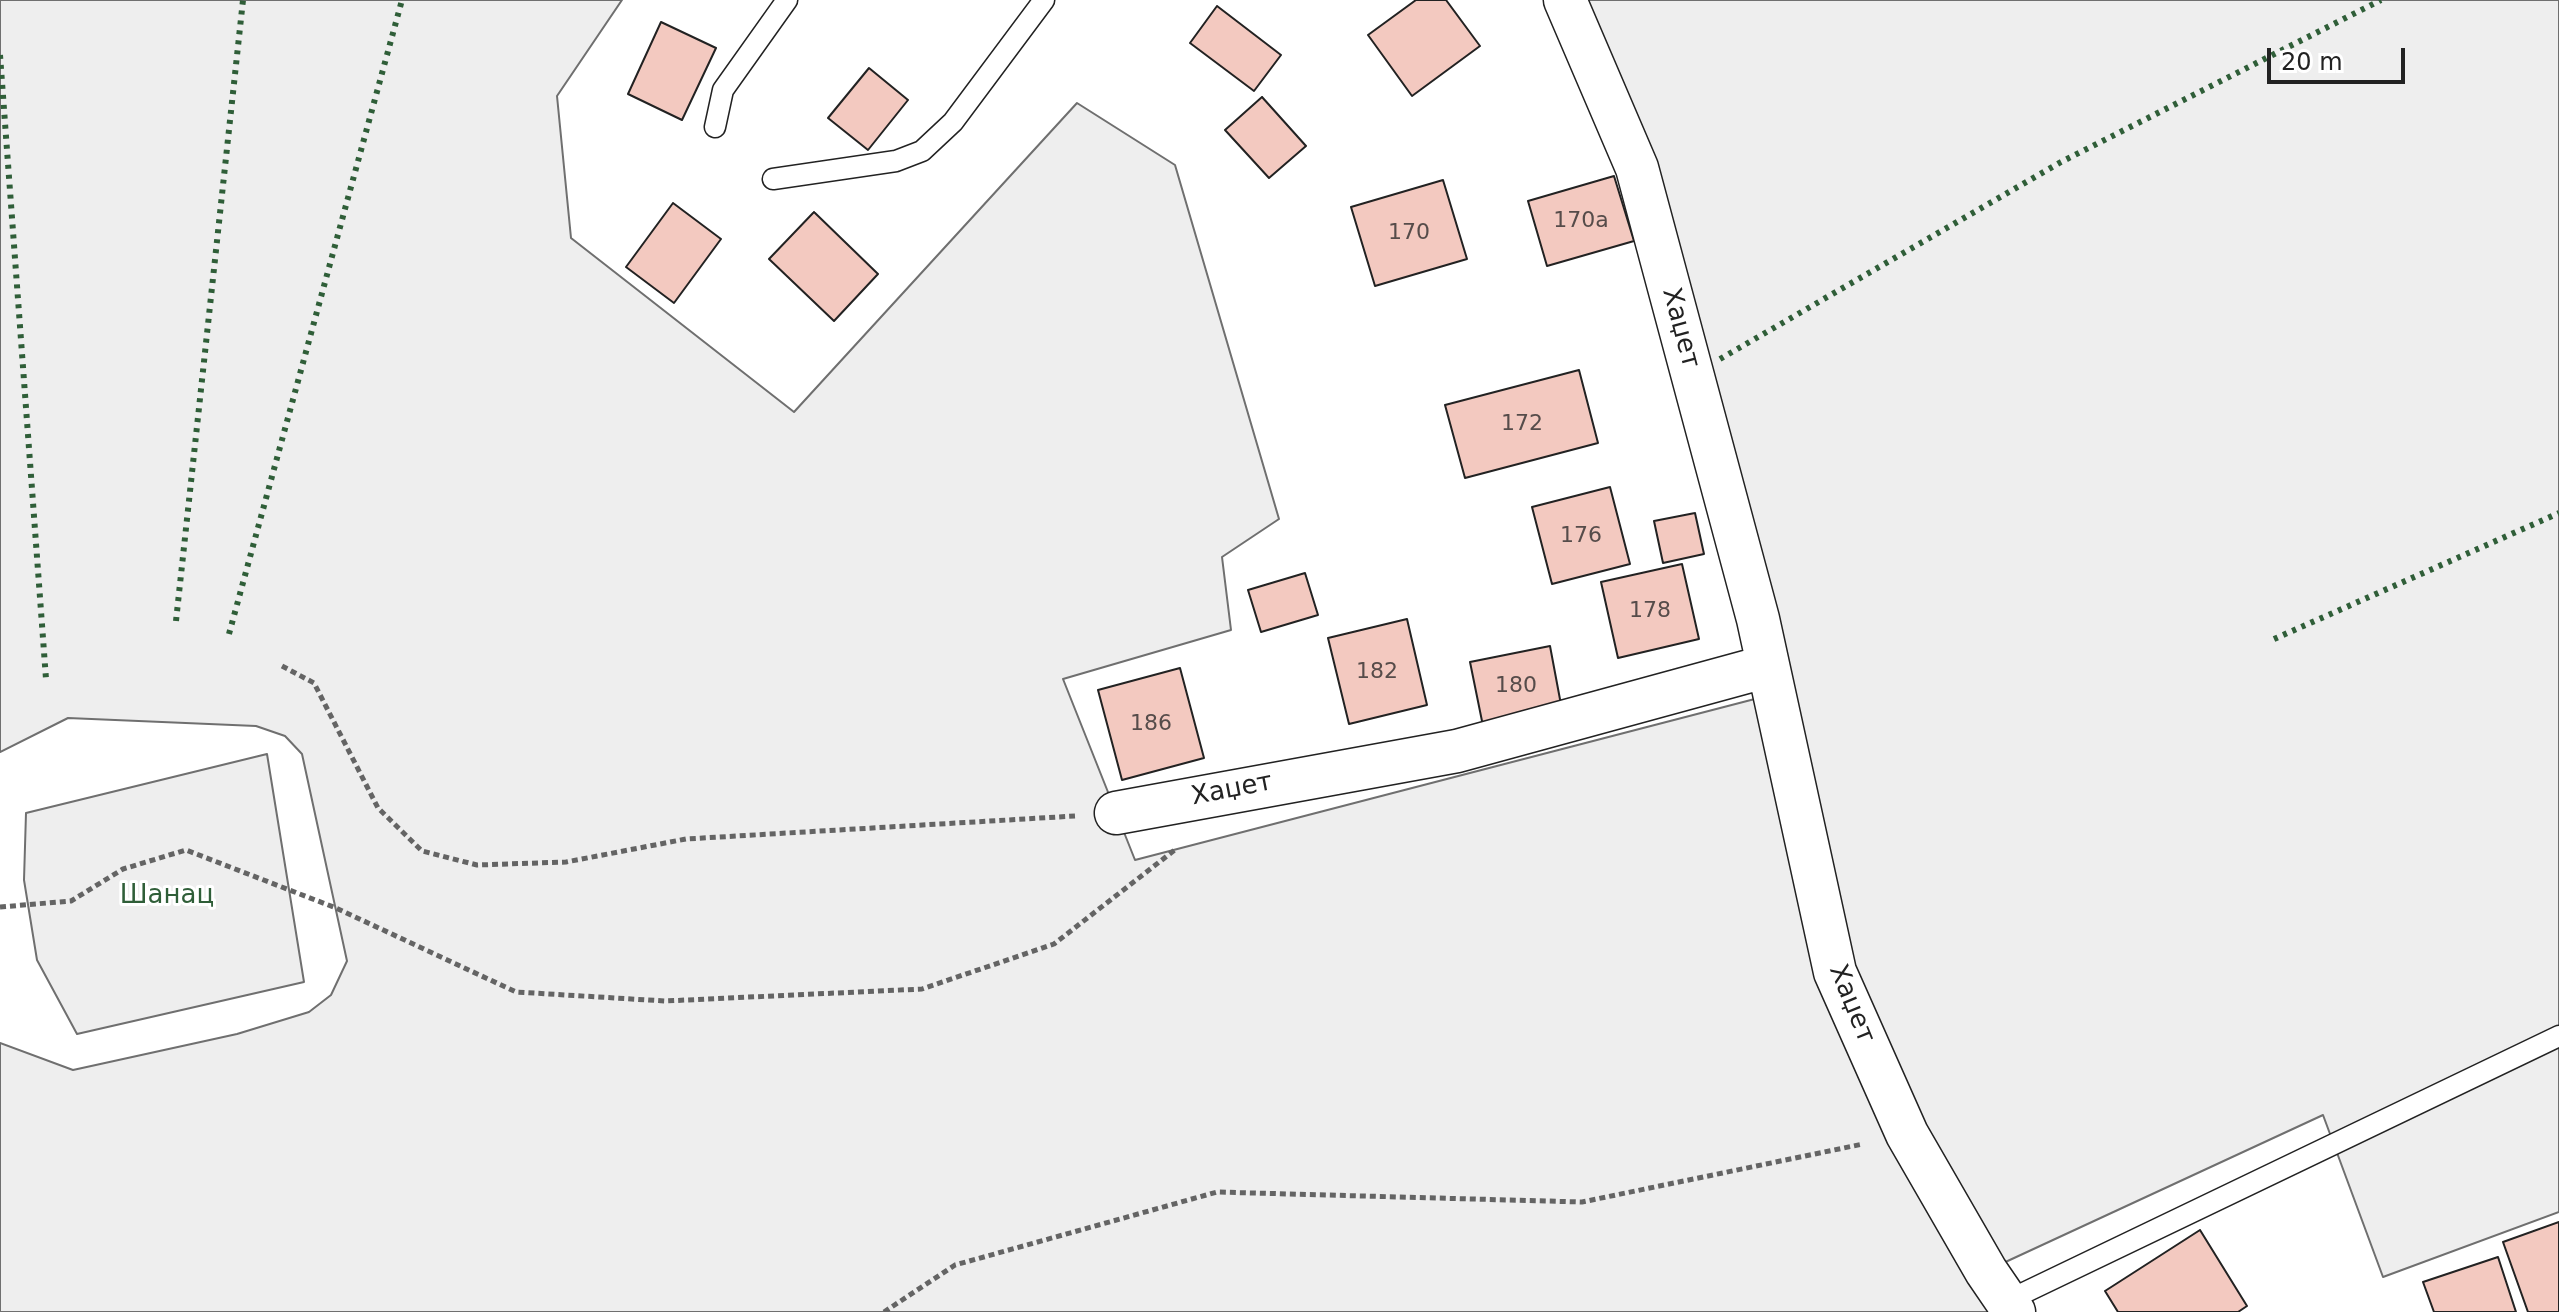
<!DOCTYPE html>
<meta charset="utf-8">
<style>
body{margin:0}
#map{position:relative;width:2559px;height:1312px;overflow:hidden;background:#fff;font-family:"DejaVu Sans",sans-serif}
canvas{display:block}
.scale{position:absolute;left:2267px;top:48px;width:138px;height:36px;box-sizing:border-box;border:4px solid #222;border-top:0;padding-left:10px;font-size:24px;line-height:28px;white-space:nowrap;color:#222;-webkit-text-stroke:6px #fff;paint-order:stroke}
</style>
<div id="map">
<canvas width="2559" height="1312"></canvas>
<div class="scale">20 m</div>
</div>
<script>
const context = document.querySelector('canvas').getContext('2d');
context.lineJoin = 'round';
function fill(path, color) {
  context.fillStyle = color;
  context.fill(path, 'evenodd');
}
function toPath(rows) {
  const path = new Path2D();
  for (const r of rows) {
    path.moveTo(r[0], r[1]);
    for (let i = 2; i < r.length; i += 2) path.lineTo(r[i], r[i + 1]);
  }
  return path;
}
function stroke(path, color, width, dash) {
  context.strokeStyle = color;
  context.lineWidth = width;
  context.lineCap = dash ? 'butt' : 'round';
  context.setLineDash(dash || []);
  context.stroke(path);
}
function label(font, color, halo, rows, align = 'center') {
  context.font = font + ' "DejaVu Sans",sans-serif';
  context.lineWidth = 6;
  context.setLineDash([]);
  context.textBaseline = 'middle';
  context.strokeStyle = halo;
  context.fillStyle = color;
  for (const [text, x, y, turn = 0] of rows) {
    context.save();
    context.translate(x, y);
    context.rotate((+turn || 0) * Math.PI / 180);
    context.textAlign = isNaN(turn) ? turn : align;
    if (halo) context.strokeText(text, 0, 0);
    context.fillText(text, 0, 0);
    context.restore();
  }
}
const green = toPath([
 [0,0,622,0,557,96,571,238,794,412,1077,103,1175,165,1279,519,1222,557,1231,630,1063,679,1135,860,1774,694,1565,0,2559,0,2559,1212,2383,1277,2323,1115,1986,1271,2014,1312,0,1312,0,1043,73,1070,237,1034,309,1012,331,995,347,961,302,754,285,736,256,726,68,718,0,752,0,0],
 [267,754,304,982,77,1034,37,960,24,880,26,813,267,754]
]);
fill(green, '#eee');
stroke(green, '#6f6f6f', 2);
const building = toPath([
 [1416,0,1446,0,1480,46,1412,96,1368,35,1416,0],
 [1217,6,1281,55,1254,91,1190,43,1217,6],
 [661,22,716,48,682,120,628,94,661,22],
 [869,68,908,100,868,150,828,118,869,68],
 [1262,97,1306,146,1269,178,1225,130,1262,97],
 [1614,176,1634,241,1547,266,1528,201,1614,176],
 [1443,180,1467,259,1375,286,1351,207,1443,180],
 [673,203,721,239,674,303,626,267,673,203],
 [814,212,878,274,834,321,769,259,814,212],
 [1579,370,1598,443,1465,478,1445,405,1579,370],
 [1610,487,1630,564,1552,584,1532,507,1610,487],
 [1695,513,1704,554,1663,563,1654,521,1695,513],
 [1682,564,1699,639,1618,658,1601,582,1682,564],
 [1305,573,1318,615,1261,632,1248,590,1305,573],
 [1407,619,1427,705,1349,724,1328,638,1407,619],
 [1550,646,1562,710,1483,726,1470,662,1550,646],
 [1180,668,1204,758,1122,780,1098,690,1180,668],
 [2559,1222,2559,1312,2528,1312,2503,1242,2559,1222],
 [2200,1230,2247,1306,2238,1312,2118,1312,2105,1291,2200,1230],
 [2498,1257,2516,1312,2434,1312,2423,1282,2498,1257]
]);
fill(building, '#f3c9c0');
stroke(building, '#222', 2);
const lane = toPath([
 [715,127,723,90,787,0],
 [773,179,896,161,922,151,953,122,1044,0],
 [2007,1301,2559,1036]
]);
const street = toPath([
 [1565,0,1637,168,1758,619,1835,972,1907,1134,1986,1271,2014,1312],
 [1116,813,1457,751,1768,666]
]);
stroke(lane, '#222', 23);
stroke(street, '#222', 45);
stroke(toPath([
 [282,666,314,683,378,808,422,851,477,865,566,862,686,839,1075,816],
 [0,907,71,901,123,869,186,850,336,908,516,992,665,1001,922,989,1054,944,1176,849],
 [884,1312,955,1265,1217,1192,1582,1202,1863,1144]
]), '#646464', 5, [6, 4]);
stroke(lane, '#fff', 20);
stroke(street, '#fff', 42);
stroke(toPath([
 [0,55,46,679],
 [1720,359,2061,162,2381,0],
 [176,621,243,0],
 [229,634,402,0],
 [2274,639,2559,513]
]), '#2f5e38', 6, [4, 6]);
label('22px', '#564c4a', null, [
 ["170a",1581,221],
 ["170",1409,233],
 ["172",1522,424],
 ["176",1581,536],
 ["178",1650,611],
 ["182",1377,672],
 ["180",1516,686],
 ["186",1151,724]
]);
label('26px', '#222', '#fff', [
 ["Хаџет",1680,328,75],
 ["Хаџет",1232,790,-11],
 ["Хаџет",1851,1004,68]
]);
label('26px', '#2f5e38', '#fff', [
 ["Шанац",167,896]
]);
</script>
